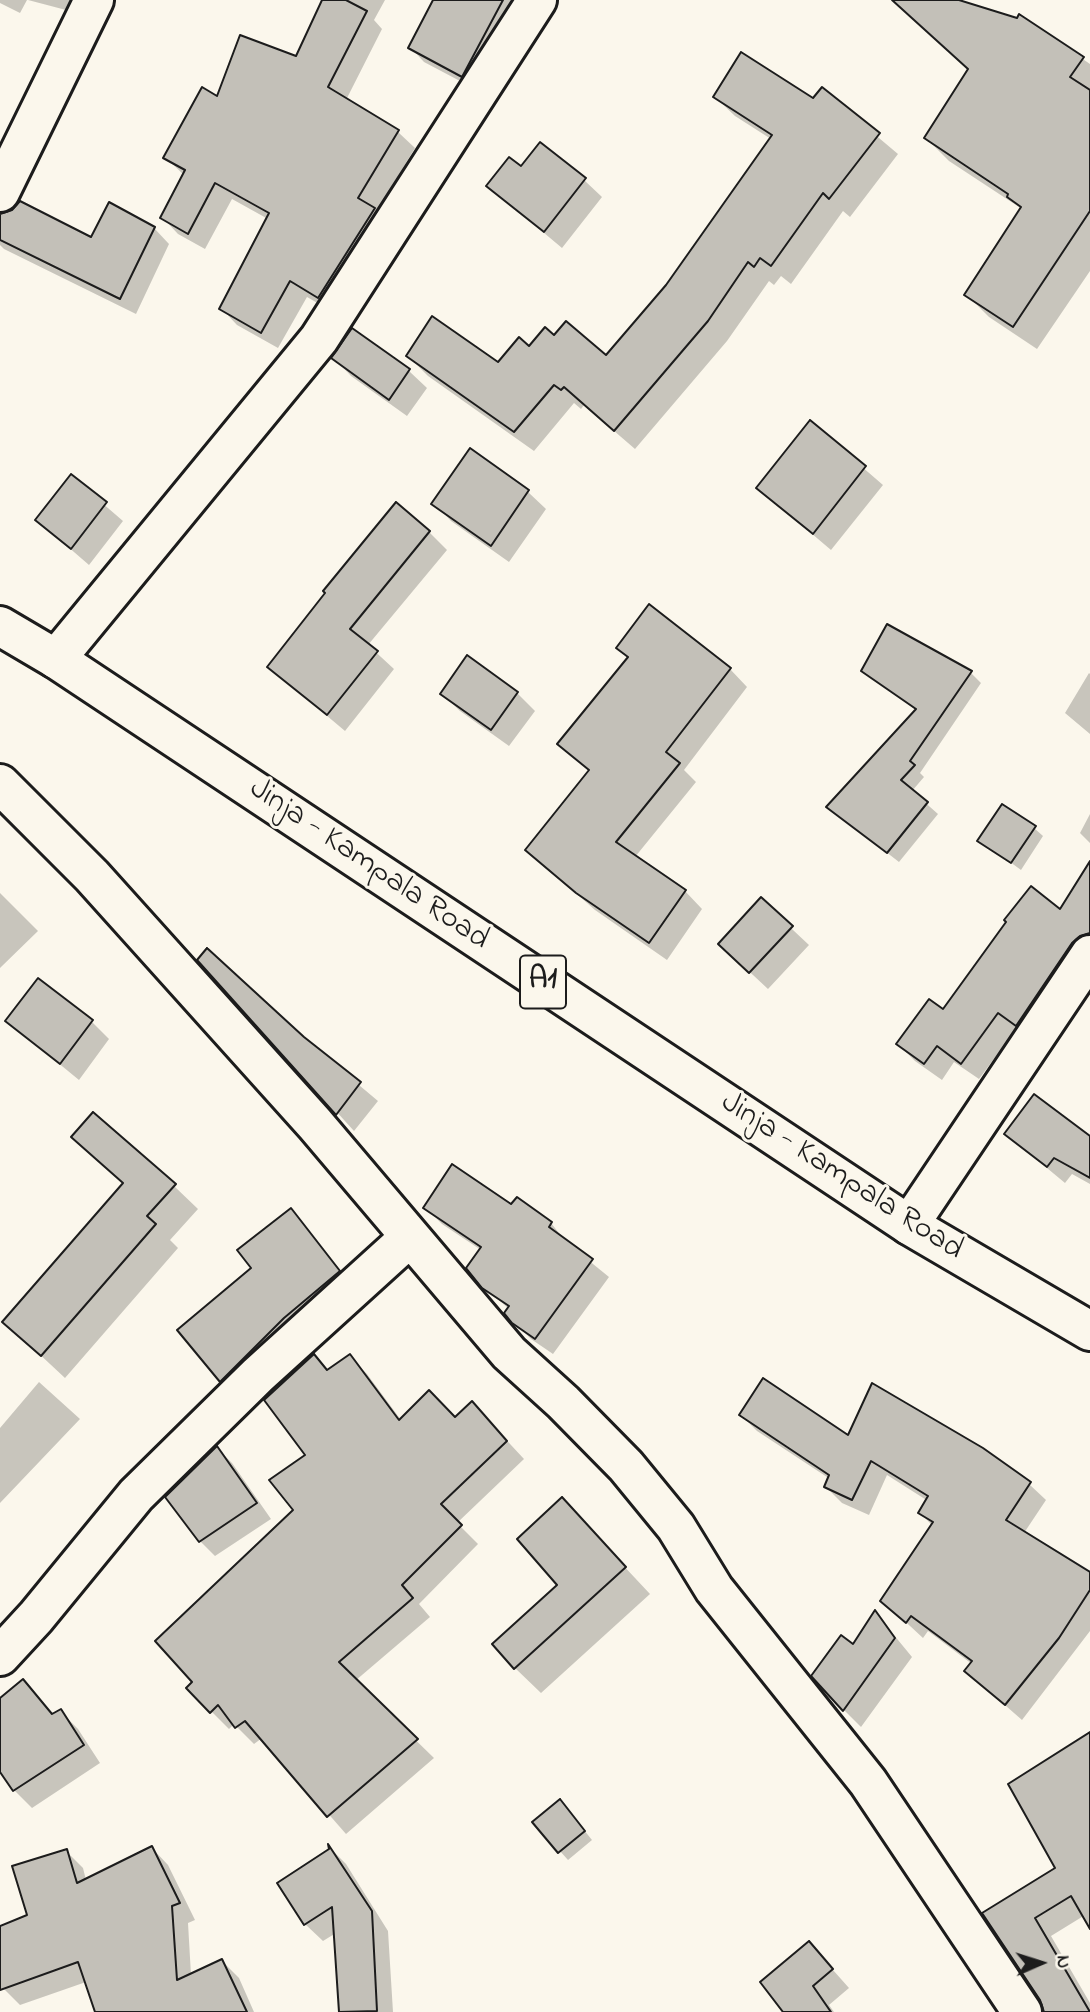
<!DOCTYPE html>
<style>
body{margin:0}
#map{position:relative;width:1090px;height:2012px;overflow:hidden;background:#fbf7ec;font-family:"Indie Flower",sans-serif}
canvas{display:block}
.north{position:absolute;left:1006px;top:1928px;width:70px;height:70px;-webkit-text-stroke:5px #fbf7ec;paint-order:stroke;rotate:87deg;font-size:19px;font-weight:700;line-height:28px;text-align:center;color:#1c1c1c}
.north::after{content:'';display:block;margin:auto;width:24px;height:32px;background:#1c1c1c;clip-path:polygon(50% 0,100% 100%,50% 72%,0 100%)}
</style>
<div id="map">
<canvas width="1090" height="2012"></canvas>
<div class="north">N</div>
</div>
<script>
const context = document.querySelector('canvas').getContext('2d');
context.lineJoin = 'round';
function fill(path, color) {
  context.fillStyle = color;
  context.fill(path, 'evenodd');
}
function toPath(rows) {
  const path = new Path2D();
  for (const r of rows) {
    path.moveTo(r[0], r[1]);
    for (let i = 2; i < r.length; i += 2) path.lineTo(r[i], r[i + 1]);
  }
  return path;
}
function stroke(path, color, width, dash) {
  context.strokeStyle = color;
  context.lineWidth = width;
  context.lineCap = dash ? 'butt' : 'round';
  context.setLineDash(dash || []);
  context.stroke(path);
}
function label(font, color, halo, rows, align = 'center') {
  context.font = font + ' "Indie Flower",sans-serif';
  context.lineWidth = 6;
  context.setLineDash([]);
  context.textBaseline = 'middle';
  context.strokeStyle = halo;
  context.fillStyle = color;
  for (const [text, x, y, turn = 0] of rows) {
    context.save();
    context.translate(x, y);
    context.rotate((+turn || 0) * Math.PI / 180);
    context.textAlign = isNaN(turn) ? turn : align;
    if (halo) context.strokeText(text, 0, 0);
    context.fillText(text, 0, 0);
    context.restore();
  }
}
fill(toPath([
 [0,0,27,0,20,13,0,3],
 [28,0,95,0,85,15],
 [324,0,385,0,374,20,382,29,346,100,398,132,415,148,376,212,391,226,335,313,307,297,278,348,237,325,221,308,268,219,232,199,205,249,178,234,162,217,184,175,165,157,218,98,297,58],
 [434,0,538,0,477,90,424,62,410,47],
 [892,0,953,0,1017,20,1020,16,1090,64,1090,271,1037,349,989,317,966,294,1022,209,949,161,926,138,970,71],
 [822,90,898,154,850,217,843,211,791,284,781,276,774,285,769,281,727,341,635,449,584,405,581,409,574,403,534,451,428,376,408,356,498,365,555,337,606,358,668,286,771,139,735,116,715,97,814,100],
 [521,169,584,180,602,197,562,248,488,186],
 [12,212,92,239,154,228,169,244,136,314,4,249,0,245,0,214],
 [353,330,409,371,427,388,407,416,351,376,334,358],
 [810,422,883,485,831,550,758,488],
 [470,451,528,492,546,509,509,562,451,521,434,503],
 [72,477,123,521,89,565,37,520],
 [429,532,447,550,368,645,394,669,345,731,269,667],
 [618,647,730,669,747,687,684,770,696,782,635,857,685,891,702,909,667,960,595,910,527,850,590,772,559,744,629,659],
 [864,671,970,672,981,683,920,773,924,777,912,791,938,814,899,862,828,807,917,711],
 [1089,673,1090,674,1090,734,1065,713],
 [517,693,535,711,509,746,460,711,442,694],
 [1090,814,1090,843,1080,833],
 [1034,828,1043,836,1021,870,980,840],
 [1090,864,1090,959,1034,1042,1016,1029,979,1079,954,1062,942,1080,915,1061,898,1044,944,1012,1060,911],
 [0,893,38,931,0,968],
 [761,900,809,945,768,989,738,961],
 [199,960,303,1038,378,1101,354,1131],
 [7,1021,92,1022,109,1039,79,1080],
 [1006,1134,1090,1138,1090,1184,1072,1174,1065,1183],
 [174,1186,198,1209,170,1240,178,1248,65,1378,5,1322],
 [425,1207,551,1223,566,1242,609,1277,553,1354,531,1339,514,1322,509,1309,484,1287,481,1250,442,1224],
 [291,1210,356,1289,238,1398,221,1381,254,1268],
 [349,1356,367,1374,401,1420,455,1419,472,1403,524,1459,457,1523,478,1544,419,1604,430,1617,355,1681,434,1758,346,1834,262,1738,254,1744,234,1724,229,1729,188,1688,296,1511,307,1456,314,1357,328,1371],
 [39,1382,80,1419,0,1503,0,1428],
 [741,1415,849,1438,1029,1484,1046,1500,1024,1533,1090,1574,1090,1631,1022,1720,966,1671,972,1664,928,1631,923,1638,883,1601,933,1526,920,1513,928,1501,887,1475,869,1515,842,1503,826,1487,830,1479,757,1431],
 [217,1448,232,1463,271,1519,215,1556,200,1541],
 [562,1500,650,1594,541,1693,515,1668,559,1585],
 [875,1612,912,1657,861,1727,844,1710],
 [23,1681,54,1715,60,1711,78,1729,100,1763,32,1808,14,1790,0,1768,0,1701],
 [1090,1735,1090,1912,1051,1936,1090,2003,1090,2012,1043,2012,1042,1999,984,1913,1058,1869],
 [568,1810,592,1840,568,1860,534,1822],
 [152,1848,168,1865,195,1920,188,1923,191,1975,222,1961,239,1978,254,2012,96,2012,86,1982,20,2005,3,1988,0,1980,0,1927,29,1917,66,1851,83,1868,86,1880],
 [330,1848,346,1864,388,1931,393,2012,340,2012,336,1933,323,1941,305,1924],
 [809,1943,849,1988,829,2005,834,2012,786,2012]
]), '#0003');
const building = toPath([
 [322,0,346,0,367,11,328,87,399,130,358,198,375,208,318,298,290,281,261,333,219,309,269,213,215,183,188,234,160,218,185,170,163,158,202,87,217,96,240,35,296,56,322,0],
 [433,0,503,0,462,77,408,48,433,0],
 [892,0,959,0,1017,18,1019,14,1084,57,1070,77,1090,90,1090,211,1013,327,964,295,1021,207,1007,197,1008,194,924,138,968,69,892,0],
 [741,52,813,98,822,87,880,133,829,199,823,193,771,266,760,258,754,267,748,262,708,321,614,431,564,387,561,390,554,385,514,432,406,356,432,316,498,362,519,337,529,346,545,327,554,335,566,321,606,355,666,285,772,135,713,97,741,52],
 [540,142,586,178,544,232,486,186,509,157,521,166,540,142],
 [20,201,91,237,109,202,155,227,120,299,0,240,0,214,12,210,20,201],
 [352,328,410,369,389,400,331,358,352,328],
 [810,420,866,466,813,534,756,488,810,420],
 [470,448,529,490,491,546,431,504,470,448],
 [71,474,107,502,71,549,35,520,71,474],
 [396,502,430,531,350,629,378,651,327,715,267,667,325,593,323,591,396,502],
 [649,604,731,668,666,752,680,763,616,842,686,890,649,943,576,893,525,850,589,770,557,744,628,657,616,648,649,604],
 [887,624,972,671,910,761,915,765,901,780,928,802,887,853,826,807,916,709,861,671,887,624],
 [467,655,518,692,491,730,440,694,467,655],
 [1002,804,1036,826,1011,863,977,841,1002,804],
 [1090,861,1090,933,1080,936,1072,943,1016,1026,998,1013,961,1064,937,1046,924,1064,896,1044,929,999,943,1009,1006,922,1004,920,1031,886,1060,909,1090,861],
 [761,897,793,926,749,973,718,944,761,897],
 [207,948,304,1037,361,1082,336,1115,197,960,207,948],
 [38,978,93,1020,60,1064,5,1021,38,978],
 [1034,1094,1090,1136,1090,1178,1054,1158,1047,1167,1004,1134,1034,1094],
 [93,1112,176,1184,147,1216,156,1224,41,1356,2,1322,123,1183,71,1137,93,1112],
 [452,1164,511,1204,517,1197,552,1222,549,1227,593,1259,535,1339,512,1323,504,1313,509,1306,482,1288,466,1268,481,1247,423,1208,452,1164],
 [291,1208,340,1271,284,1318,220,1382,177,1330,251,1268,237,1250,291,1208],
 [314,1354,327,1370,350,1354,399,1420,429,1390,455,1417,472,1401,507,1441,441,1504,462,1525,402,1585,413,1598,339,1662,418,1739,327,1817,245,1721,235,1728,218,1705,210,1713,186,1688,192,1682,155,1641,293,1510,269,1480,305,1455,264,1400,314,1354],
 [763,1378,848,1435,872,1383,983,1448,1031,1482,1006,1520,1090,1572,1090,1590,1059,1638,1005,1705,964,1671,972,1661,911,1616,906,1623,880,1601,933,1522,918,1513,928,1496,871,1461,852,1500,824,1487,829,1475,739,1415,763,1378],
 [217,1446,257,1503,199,1542,165,1497,217,1446],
 [562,1497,626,1567,514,1669,492,1644,557,1585,517,1539,562,1497],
 [875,1610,895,1638,843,1711,811,1676,841,1635,853,1644,875,1610],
 [23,1679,52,1714,61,1709,84,1745,13,1791,0,1772,0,1698,23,1679],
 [1090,1732,1090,1929,1071,1896,1035,1918,1090,2012,1044,2012,1040,2000,982,1913,1055,1868,1008,1784,1090,1732],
 [560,1799,585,1831,558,1853,532,1822,560,1799],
 [328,1844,372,1911,377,2011,339,2012,332,1907,304,1925,277,1883,329,1849,328,1844],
 [152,1846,180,1903,172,1906,177,1980,222,1959,247,2012,95,2012,78,1962,0,1990,0,1926,27,1915,12,1866,67,1849,77,1883,152,1846],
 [809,1941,833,1969,813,1986,831,2012,783,2012,760,1982,809,1941]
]);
fill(building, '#c3c0b8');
stroke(building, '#1c1c1c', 2);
const street = toPath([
 [0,192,94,0],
 [56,659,319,339,537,0],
 [0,784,92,876,315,1124,509,1353,563,1402,626,1466,676,1527,714,1589,868,1782,1022,2012],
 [909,1225,1090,955],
 [0,1656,36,1617,136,1495,258,1375,410,1237]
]);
const highway = toPath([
 [0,626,56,659,909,1225,1090,1331]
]);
stroke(street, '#1c1c1c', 44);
stroke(highway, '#1c1c1c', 44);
stroke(street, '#fbf7ec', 38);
stroke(highway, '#fbf7ec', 38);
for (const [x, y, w] of [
 [543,982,46]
]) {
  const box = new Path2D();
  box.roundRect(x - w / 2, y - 26.5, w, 53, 5);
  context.fillStyle = '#fbf7ec';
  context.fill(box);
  stroke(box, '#1c1c1c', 2);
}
label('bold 30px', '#1c1c1c', null, [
 ["A1",543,982]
]);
label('32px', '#1c1c1c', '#fbf7ec', [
 ["Jinja - Kampala Road",368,866,34],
 ["Jinja - Kampala Road",841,1178,33]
]);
</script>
